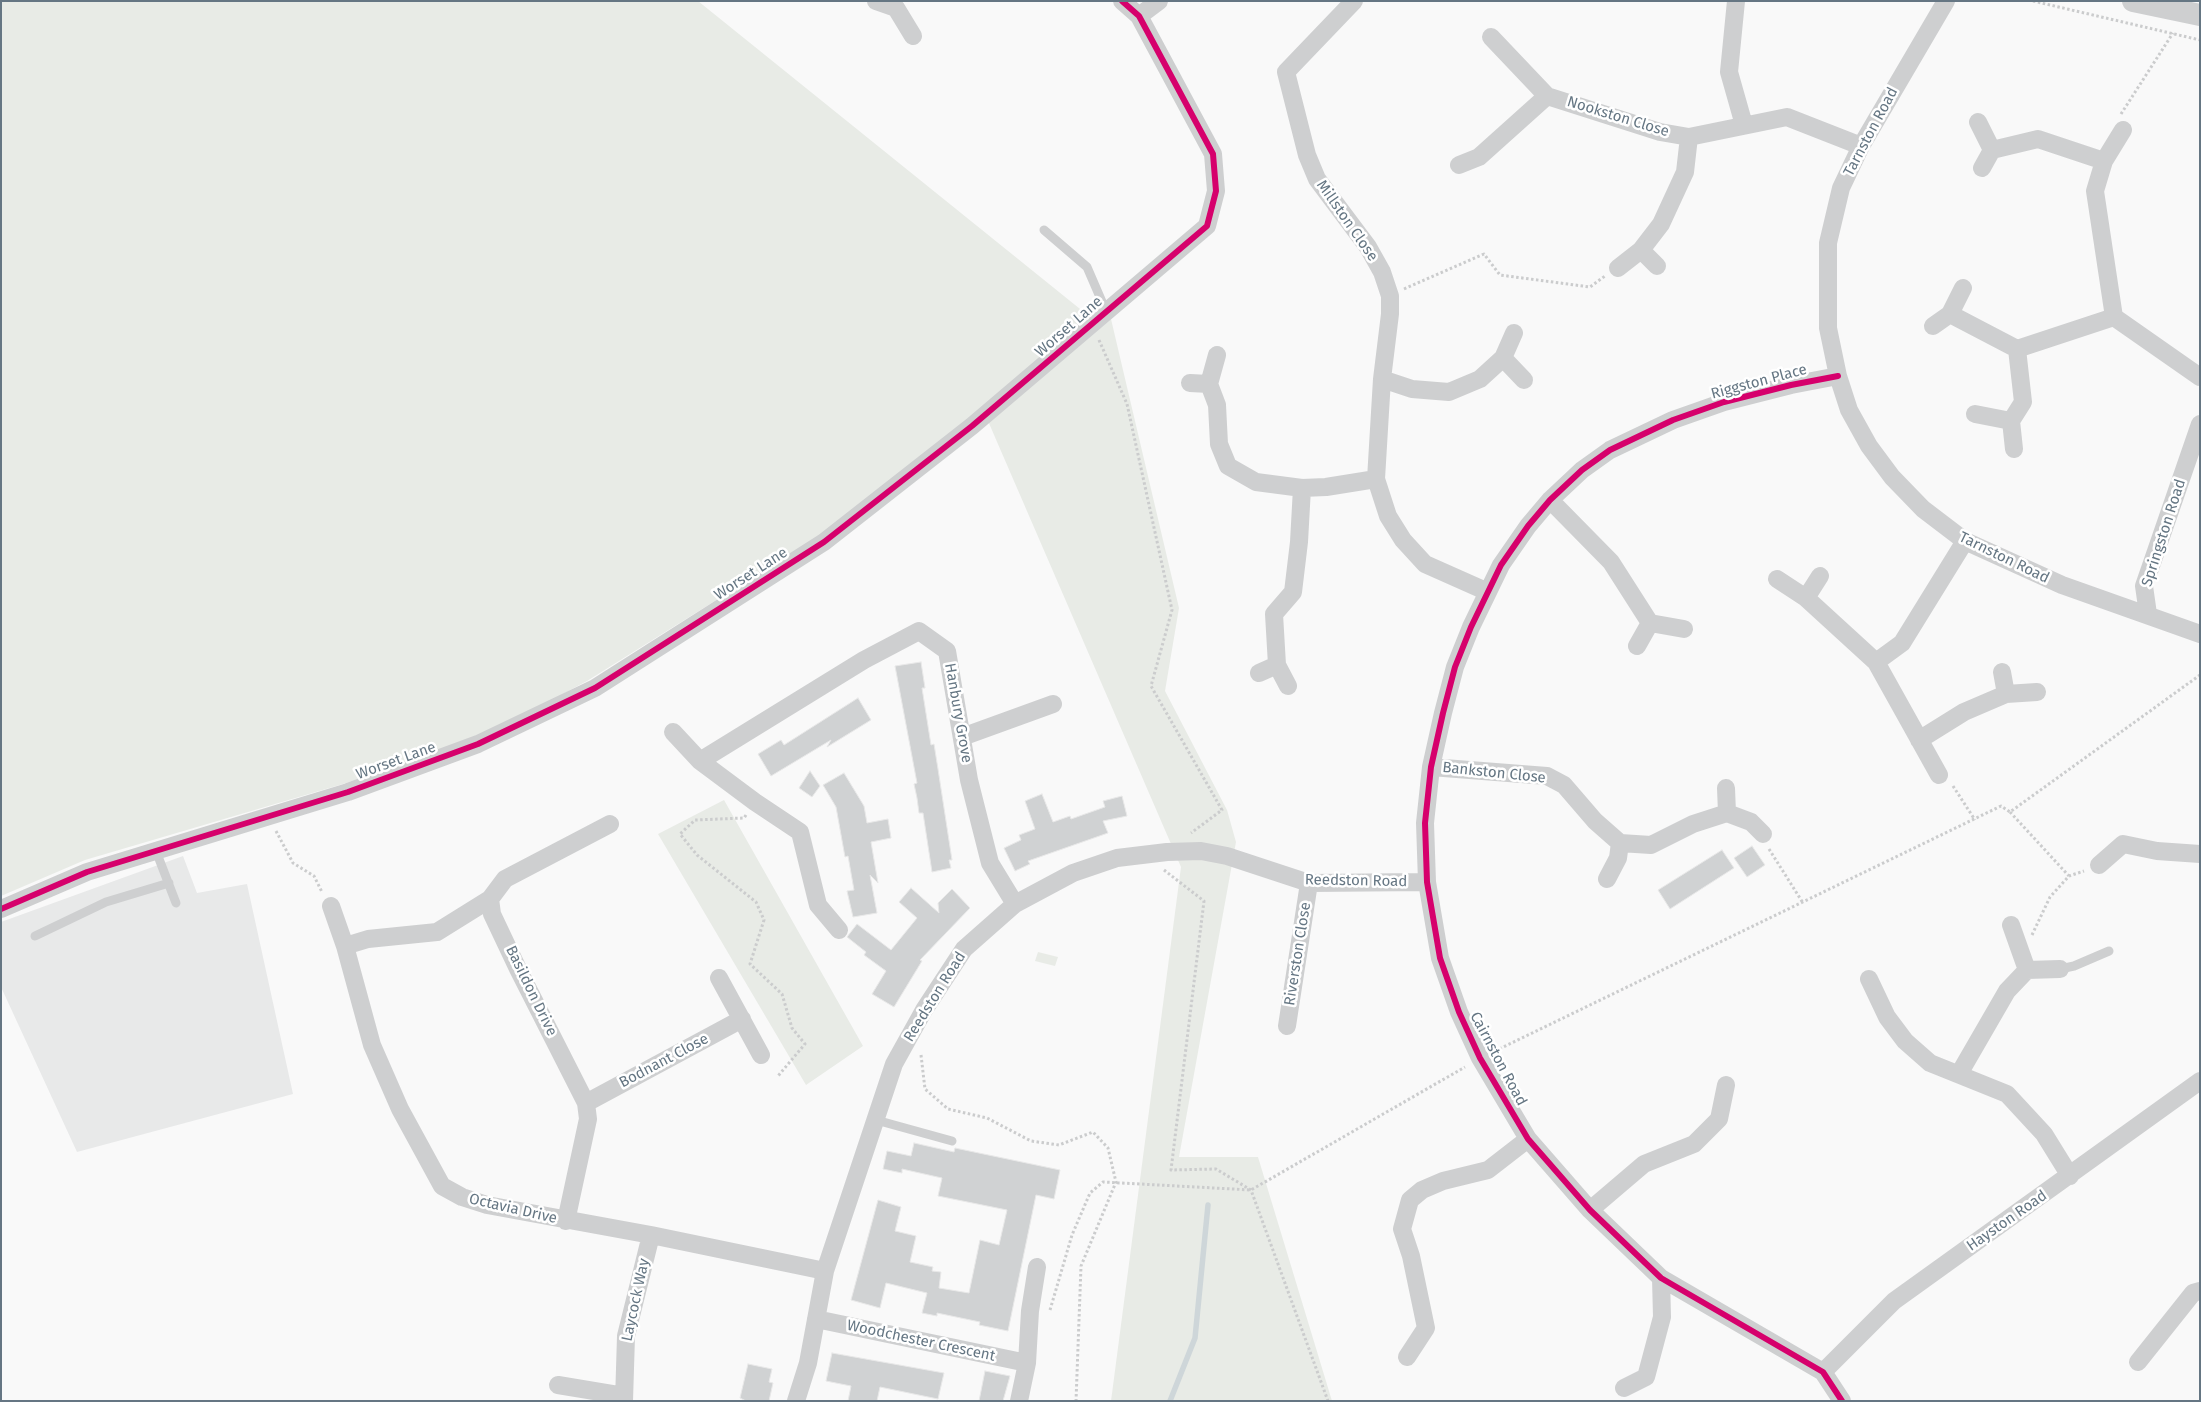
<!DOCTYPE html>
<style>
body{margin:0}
#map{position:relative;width:2201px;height:1402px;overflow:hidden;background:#f9f9f9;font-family:"Fira Sans",sans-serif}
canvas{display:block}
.frame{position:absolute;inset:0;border:2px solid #657683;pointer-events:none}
</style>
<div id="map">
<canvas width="2201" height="1402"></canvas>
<div class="frame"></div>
</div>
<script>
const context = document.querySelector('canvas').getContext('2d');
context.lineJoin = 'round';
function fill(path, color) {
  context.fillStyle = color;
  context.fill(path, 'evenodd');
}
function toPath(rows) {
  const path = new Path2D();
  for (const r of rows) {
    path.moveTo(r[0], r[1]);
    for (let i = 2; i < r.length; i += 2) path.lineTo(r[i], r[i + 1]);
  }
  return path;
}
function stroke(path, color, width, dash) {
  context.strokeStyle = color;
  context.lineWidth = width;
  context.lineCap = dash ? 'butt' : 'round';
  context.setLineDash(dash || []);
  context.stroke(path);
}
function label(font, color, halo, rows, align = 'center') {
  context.font = font + ' "Fira Sans",sans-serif';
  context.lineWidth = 5;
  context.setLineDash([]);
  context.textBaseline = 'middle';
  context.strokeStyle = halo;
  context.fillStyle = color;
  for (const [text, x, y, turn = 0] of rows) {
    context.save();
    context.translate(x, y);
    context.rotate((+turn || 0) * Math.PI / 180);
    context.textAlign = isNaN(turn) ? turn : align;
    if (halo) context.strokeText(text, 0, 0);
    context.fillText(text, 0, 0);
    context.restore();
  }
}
fill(toPath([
 [183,856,197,893,247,884,293,1094,77,1152,1,987,1,922]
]), '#e8e9e9');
fill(toPath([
 [1,1,698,1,1090,317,967,420,817,537,587,681,481,738,343,784,85,860,1,896],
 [1111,319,1179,608,1165,691,1227,810,1236,842,1179,1157,1258,1157,1332,1401,1111,1401,1181,867,988,421],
 [724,800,863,1046,806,1085,658,834],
 [1038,952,1058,957,1055,966,1035,961]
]), '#e8ebe6');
stroke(toPath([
 [1170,1401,1195,1338,1208,1205]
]), '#ced6d9', 5.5);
const building = toPath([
 [921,662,925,688,922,688,931,745,934,744,938,769,952,860,949,860,951,868,932,872,923,813,919,813,917,798,914,784,917,783,895,666,921,662],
 [858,698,871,720,827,747,831,740,771,776,758,754,781,740,784,745,858,698],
 [810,771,820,786,812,797,799,788,810,771],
 [844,773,864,806,867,823,888,819,891,838,871,842,878,883,870,875,877,913,853,917,847,891,854,890,848,856,845,857,836,807,823,785,844,773],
 [1042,794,1053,822,1070,816,1071,819,1105,807,1103,801,1122,796,1127,816,1103,821,1108,833,1028,861,1030,864,1015,871,1004,848,1021,840,1019,835,1035,829,1025,801,1042,794],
 [1752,846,1765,865,1747,877,1734,858,1752,846],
 [1722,850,1734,868,1670,909,1658,890,1722,850],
 [911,888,939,913,938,903,952,889,970,908,920,960,922,961,894,1007,872,994,886,971,864,955,866,952,847,937,857,924,891,950,917,918,899,902,911,888],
 [914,1143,954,1152,955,1148,1060,1170,1054,1199,1036,1195,1008,1331,979,1325,980,1322,937,1313,937,1316,922,1313,927,1293,886,1283,880,1308,851,1300,878,1200,901,1207,895,1231,916,1236,910,1262,933,1267,932,1271,941,1272,939,1288,969,1293,980,1240,999,1245,1007,1210,938,1196,942,1178,902,1169,902,1173,883,1169,887,1151,911,1156,914,1143],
 [832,1353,944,1373,938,1399,880,1387,877,1401,848,1401,851,1386,826,1381,832,1353],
 [748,1364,772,1369,769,1382,773,1383,769,1401,746,1401,740,1398,748,1364],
 [985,1371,1010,1376,1003,1401,979,1401,985,1371]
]);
fill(building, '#d0d2d3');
stroke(building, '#e8e8e8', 1);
stroke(toPath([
 [2033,1,2200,40],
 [2121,114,2173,33],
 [1404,289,1484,254,1500,275,1590,287,1605,276],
 [1099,340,1127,404,1172,610,1151,686,1222,810,1191,833],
 [1953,786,1975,820],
 [2010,812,2069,876],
 [746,815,744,818,695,820,680,834,697,855,756,902,764,920,750,964,782,994,792,1028,805,1044,778,1076],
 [276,831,293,863,314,876,322,892],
 [1769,849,1803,903],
 [1164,870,1204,901,1171,1170,1216,1169,1251,1190,1328,1401],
 [2032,935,2050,897,2069,876,2084,871],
 [1495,1051,2001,806,2010,812,2200,675],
 [921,1055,925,1089,948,1109,987,1118,1031,1141,1059,1145,1093,1132,1108,1148,1116,1182,1081,1266,1076,1401],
 [1050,1310,1072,1235,1090,1193,1103,1182,1251,1190,1465,1067]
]), '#cbcccd', 3, [2.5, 2.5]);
stroke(toPath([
 [1044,230,1087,267,1106,311],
 [156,851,176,903],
 [35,936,106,902,169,883],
 [2060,969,2074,966,2109,951],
 [876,1120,952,1141]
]), '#cecfd0', 9);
stroke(toPath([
 [876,1,896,8,913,36],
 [1354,1,1286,72,1307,155,1317,179,1368,247,1382,272,1390,296,1390,314,1382,379,1376,479,1388,516,1403,540,1425,564,1488,592],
 [1736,1,1729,72,1744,125],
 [1946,1,1861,146,1841,188,1828,243,1828,328,1838,376,1849,410,1869,446,1892,477,1923,509,1965,541,2062,585,2200,634],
 [1139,16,1159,1],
 [1491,37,1547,96],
 [1978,122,1992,150,1982,168],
 [1992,150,2038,139,2104,161,2095,191,2114,317],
 [2104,161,2123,130],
 [1459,165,1479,157,1547,96,1660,132,1689,137,1787,117,1861,146],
 [1641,250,1657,266],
 [1618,268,1641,250,1661,224,1685,172,1689,137],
 [1950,314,2017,349,2114,317,2200,377],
 [1933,326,1950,314,1963,288],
 [1217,355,1209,384,1217,405,1219,444,1228,466,1256,482,1302,488,1326,487,1376,479],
 [1503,358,1524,380],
 [1838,376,1791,385,1724,402,1673,420,1610,450,1582,470,1550,500,1528,526,1501,565,1471,627,1455,667,1443,713,1431,767,1425,823,1427,882,1440,958,1459,1012,1480,1058,1528,1139,1590,1210,1661,1278,1823,1372,1842,1401],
 [1382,379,1412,389,1449,392,1480,379,1503,358,1514,333],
 [1190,383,1209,384],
 [1975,414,2011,421,2014,449],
 [2011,421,2023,402,2017,349],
 [1550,500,1611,562,1650,623],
 [1777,579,1806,598,1876,662],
 [1806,598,1820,576],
 [2148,614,2144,586,2200,424],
 [1637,646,1650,623,1684,629],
 [2002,672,2006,694],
 [1259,673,1277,665],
 [1288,686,1277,665,1274,614,1293,592,1299,542,1302,488],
 [673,732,700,761,755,802,800,832,818,905,839,930],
 [962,737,1053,704],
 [1919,740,1964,712,2006,694,2037,692],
 [700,761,864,660,919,631,947,651,969,780,990,863,1015,904],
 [1431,767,1547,776,1564,785,1595,821,1620,843,1651,845,1693,824,1727,813,1751,822,1763,834],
 [1939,775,1876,662,1902,643,1965,541],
 [1726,788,1727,813],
 [2099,865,2123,844,2157,851,2200,854],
 [1607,879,1618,858,1620,843],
 [331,906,345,946,372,1045,400,1109,442,1186,462,1197,487,1205,651,1235,825,1271],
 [1,909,87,872,348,792,478,744,595,688,824,542,972,426,1207,226,1216,191,1213,154,1139,16,1122,1],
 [345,946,368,939,437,932,490,899],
 [2027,970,2060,969],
 [719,978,761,1055],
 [1869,979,1887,1017,1905,1041,1930,1063,2007,1094,2044,1134,2070,1176],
 [1287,1026,1309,883],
 [1959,1074,2007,991,2027,970,2011,925],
 [586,1103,742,1019],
 [1590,1210,1644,1164,1694,1144,1719,1119,1726,1085],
 [566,1221,588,1119,586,1103,518,969,492,914,490,899,505,879,610,824],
 [816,1319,1027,1363],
 [1407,1357,1426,1328,1411,1256,1402,1229,1410,1200,1422,1190,1443,1181,1488,1170,1528,1139],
 [2138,1362,2193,1293,2200,1291],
 [1823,1372,1894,1301,2200,1081],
 [558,1385,624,1396],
 [1624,1388,1646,1377,1662,1317,1661,1278],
 [624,1401,626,1336,651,1235],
 [796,1401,808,1363,825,1271,894,1064,924,1010,964,949,1015,904,1073,873,1117,858,1167,852,1201,851,1227,856,1309,883,1427,882],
 [1019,1401,1027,1363,1030,1311,1037,1267]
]), '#cecfd0', 18);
stroke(toPath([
 [2133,1,2200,15]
]), '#cecfd0', 22);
stroke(toPath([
 [1838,376,1791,385,1724,402,1673,420,1610,450,1582,470,1550,500,1528,526,1501,565,1471,627,1455,667,1443,713,1431,767,1425,823,1427,882,1440,958,1459,1012,1480,1058,1528,1139,1590,1210,1661,1278,1823,1372,1842,1401],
 [1,909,87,872,348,792,478,744,595,688,824,542,972,426,1207,226,1216,191,1213,154,1139,16,1122,1]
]), '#d6006c', 6);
label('15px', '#657683', '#fff', [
 ["Nookston Close",1618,117,17],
 ["Tarnston Road",1871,132,-62],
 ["Millston Close",1347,221,55],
 ["Worset Lane",1069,327,-41],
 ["Riggston Place",1759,382,-15],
 ["Springston Road",2164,533,-72],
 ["Tarnston Road",2004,558,26],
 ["Worset Lane",751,574,-33],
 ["Hanbury Grove",958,713,80],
 ["Worset Lane",396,761,-20],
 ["Bankston Close",1494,773,6],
 ["Reedston Road",1356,881,1],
 ["Riverston Close",1298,954,-81],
 ["Basildon Drive",531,991,64],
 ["Reedston Road",935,997,-58],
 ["Cairnston Road",1498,1059,62],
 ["Bodnant Close",664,1061,-28],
 ["Octavia Drive",513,1209,13],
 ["Hayston Road",2007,1221,-35],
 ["Laycock Way",636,1300,-78],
 ["Woodchester Crescent",921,1341,12]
]);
</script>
